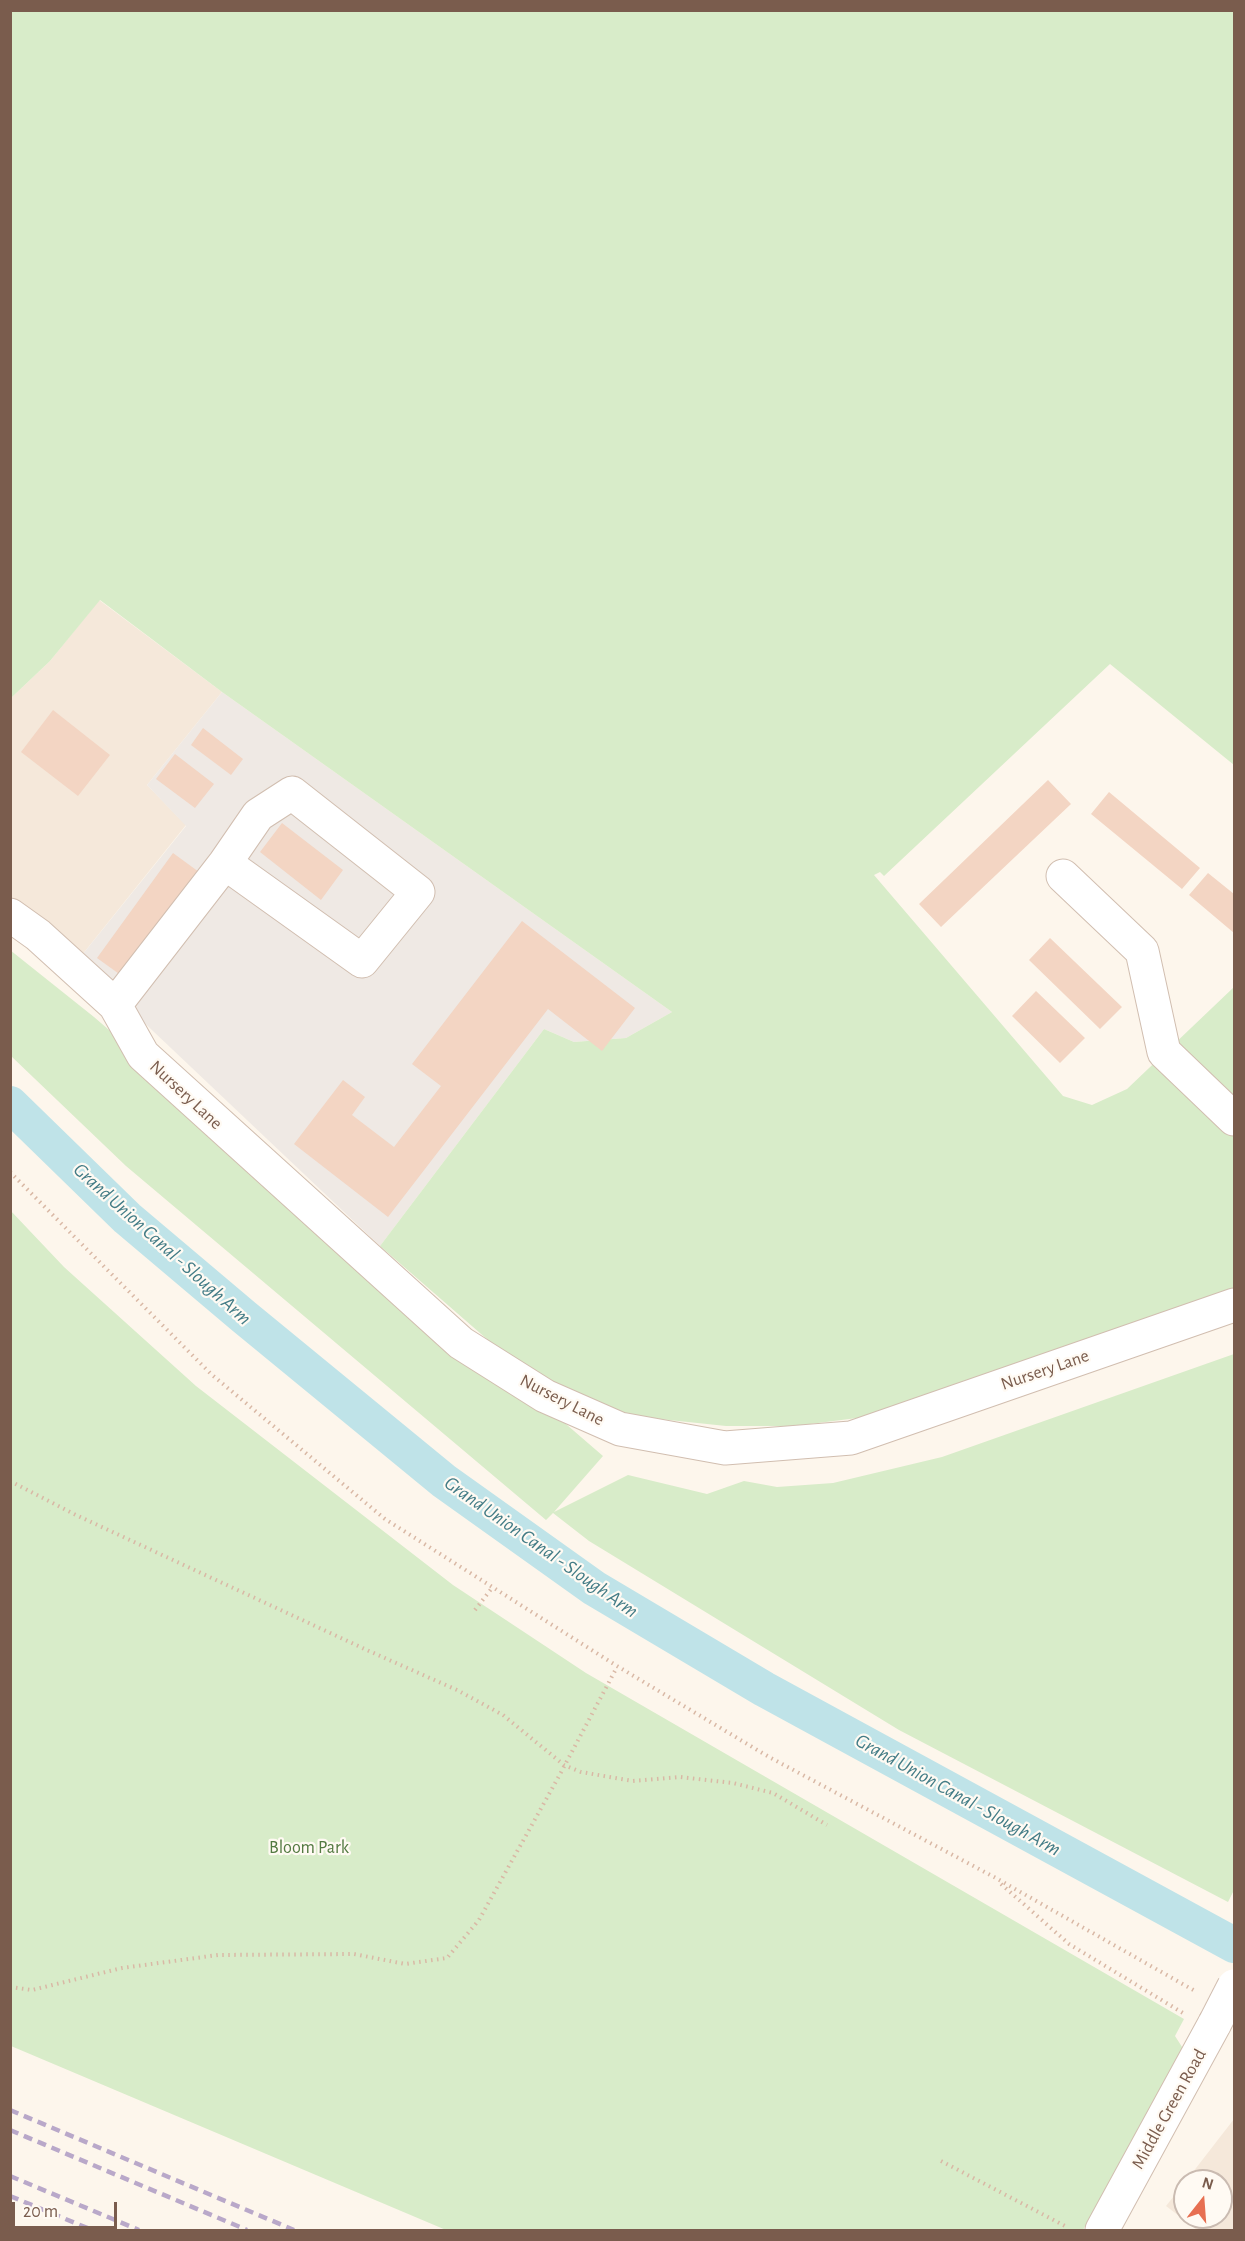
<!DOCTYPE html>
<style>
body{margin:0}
#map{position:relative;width:1245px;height:2241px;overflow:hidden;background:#fdf6ec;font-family:"Alegreya Sans",sans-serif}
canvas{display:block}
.frame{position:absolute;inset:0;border:12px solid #7a5c4d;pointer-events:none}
.north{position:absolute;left:1173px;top:2169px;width:60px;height:60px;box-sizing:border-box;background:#fffaf3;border:2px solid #cabbb1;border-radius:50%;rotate:17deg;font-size:16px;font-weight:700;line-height:24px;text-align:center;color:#7a5c4d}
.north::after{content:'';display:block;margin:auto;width:21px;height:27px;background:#e76f51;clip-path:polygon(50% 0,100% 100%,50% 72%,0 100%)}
.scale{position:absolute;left:12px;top:2202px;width:105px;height:27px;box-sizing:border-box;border:3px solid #7a5c4d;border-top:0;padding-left:8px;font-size:18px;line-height:21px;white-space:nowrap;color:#7a5c4d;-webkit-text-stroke:4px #fffaf3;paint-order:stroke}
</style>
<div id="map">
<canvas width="1245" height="2241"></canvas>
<div class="frame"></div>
<div class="north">N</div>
<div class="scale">20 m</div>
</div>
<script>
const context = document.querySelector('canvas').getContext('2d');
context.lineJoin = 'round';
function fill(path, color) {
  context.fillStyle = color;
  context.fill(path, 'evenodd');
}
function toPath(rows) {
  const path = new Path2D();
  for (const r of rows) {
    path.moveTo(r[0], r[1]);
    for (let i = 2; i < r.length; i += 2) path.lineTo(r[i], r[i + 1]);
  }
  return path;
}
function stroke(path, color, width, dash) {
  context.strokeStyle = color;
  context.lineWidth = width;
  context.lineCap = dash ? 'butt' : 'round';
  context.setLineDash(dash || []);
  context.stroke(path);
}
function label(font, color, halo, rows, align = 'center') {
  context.font = font + ' "Alegreya Sans",sans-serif';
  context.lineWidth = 4.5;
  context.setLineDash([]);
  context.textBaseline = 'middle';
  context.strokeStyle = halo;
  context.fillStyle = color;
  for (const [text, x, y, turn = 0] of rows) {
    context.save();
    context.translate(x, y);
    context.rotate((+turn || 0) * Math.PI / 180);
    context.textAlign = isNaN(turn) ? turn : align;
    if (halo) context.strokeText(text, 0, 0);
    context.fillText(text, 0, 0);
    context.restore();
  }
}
fill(toPath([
 [99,600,222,692,147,785,186,825,78,960,11,907,11,698,50,661],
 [1234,2119,1234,2230,1194,2230,1195,2228,1166,2206,1185,2182,1185,2217,1221,2217,1221,2181,1186,2181]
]), '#f5e8da');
fill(toPath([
 [222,692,672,1012,626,1038,574,1042,544,1029,380,1246,78,960,186,826,147,785]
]), '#efe9e4');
fill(toPath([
 [11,11,1234,11,1234,765,1110,664,884,876,880,872,874,875,1063,1096,1092,1105,1127,1089,1234,987,1234,1293,873,1416,794,1426,726,1426,650,1418,600,1408,519,1367,380,1246,544,1029,574,1042,626,1038,672,1012,222,692,100,600,50,661,11,698],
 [10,950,94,1017,603,1456,554,1512,628,1475,707,1494,744,1481,777,1487,833,1483,942,1457,1234,1354,1234,1890,1228,1902,899,1730,589,1541,553,1513,546,1520,126,1166,11,1056],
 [10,1210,64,1267,196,1386,453,1585,586,1673,1184,2019,1175,2036,1184,2050,1097,2214,1093,2212,1083,2230,446,2230,11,2046]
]), '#d8ecc9');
stroke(toPath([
 [10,1104,127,1218,243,1316,444,1481,594,1588,764,1689,1234,1945]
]), '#bfe3e8', 36);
fill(toPath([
 [53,710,110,755,78,796,21,752],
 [203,728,243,759,231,775,191,745],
 [175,754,214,784,195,808,156,779],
 [1048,780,1071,804,941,927,919,904],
 [1109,792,1200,868,1182,889,1091,814],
 [282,823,343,870,321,900,260,852],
 [173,853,199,872,122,976,97,958],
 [1208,873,1234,894,1234,933,1189,895],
 [522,921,635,1008,602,1051,548,1009,388,1217,294,1144,343,1080,365,1097,352,1115,394,1147,441,1086,412,1064],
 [1050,938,1122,1007,1100,1029,1029,960],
 [1036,991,1085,1038,1060,1063,1012,1016]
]), '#f3d5c3');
const minor = toPath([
 [1063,876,1142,951,1164,1052,1234,1119],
 [10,915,38,935,115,1005,143,1055,461,1343,545,1396,620,1429,725,1448,851,1438,1234,1305],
 [115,1005,225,863,258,815,292,793,418,892,362,961,225,863],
 [1102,2230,1215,2023]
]);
stroke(minor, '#d1beb0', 35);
stroke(toPath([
 [10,1172,211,1374,385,1519,617,1666,769,1757,994,1877,1195,1991],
 [10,1481,76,1515,369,1651,457,1690,503,1715,564,1765,581,1772,633,1781,680,1777,733,1783,773,1793,827,1825],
 [475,1610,492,1588],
 [1001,1884,1069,1944,1183,2013],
 [10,1987,32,1990,122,1968,218,1955,354,1954,405,1964,447,1958,479,1920,559,1776,617,1667],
 [941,2161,1067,2227]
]), '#d9b8a5', 4, [1.5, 4.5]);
stroke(minor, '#fff', 33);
stroke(toPath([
 [10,2110,294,2230],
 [10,2130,247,2230],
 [10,2176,139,2230],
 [10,2196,92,2230]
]), '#b9a8c9', 4.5, [9, 6]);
const minorBridge = toPath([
 [1215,2023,1234,1986]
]);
stroke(minorBridge, '#d1beb0', 35, []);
stroke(minorBridge, '#fff', 33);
label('18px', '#7a5c4d', '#fffaf3', [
 ["Nursery Lane",186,1095,43],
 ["Nursery Lane",1045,1370,-19],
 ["Nursery Lane",562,1400,27],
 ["Middle Green Road",1169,2109,-61]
]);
label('18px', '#537a41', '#fffaf3', [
 ["Bloom Park",309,1848]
]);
label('italic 20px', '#437c86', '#fffaf3', [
 ["Grand Union Canal - Slough Arm",162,1244,42],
 ["Grand Union Canal - Slough Arm",541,1547,35],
 ["Grand Union Canal - Slough Arm",958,1795,29]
]);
</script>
